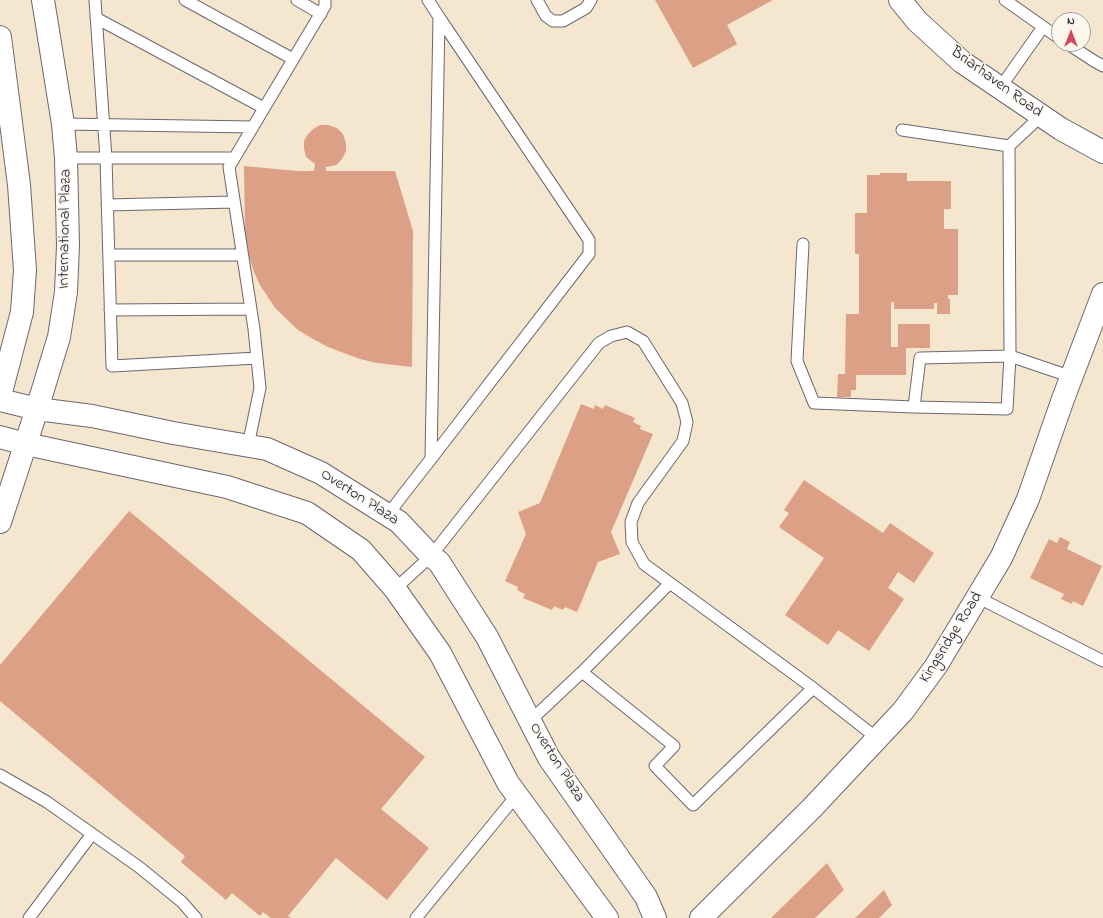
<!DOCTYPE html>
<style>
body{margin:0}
#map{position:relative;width:1103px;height:918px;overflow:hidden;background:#f5e7cf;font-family:"Indie Flower",sans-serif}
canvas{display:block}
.north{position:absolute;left:1051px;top:12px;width:40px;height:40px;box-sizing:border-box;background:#fbf7ec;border:1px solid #a4a2a5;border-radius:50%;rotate:0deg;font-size:11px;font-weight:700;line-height:16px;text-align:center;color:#22223b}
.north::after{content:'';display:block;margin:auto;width:14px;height:18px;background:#d1495b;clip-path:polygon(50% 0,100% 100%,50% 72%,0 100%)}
</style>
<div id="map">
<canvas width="1103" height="918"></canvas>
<div class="north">N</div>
</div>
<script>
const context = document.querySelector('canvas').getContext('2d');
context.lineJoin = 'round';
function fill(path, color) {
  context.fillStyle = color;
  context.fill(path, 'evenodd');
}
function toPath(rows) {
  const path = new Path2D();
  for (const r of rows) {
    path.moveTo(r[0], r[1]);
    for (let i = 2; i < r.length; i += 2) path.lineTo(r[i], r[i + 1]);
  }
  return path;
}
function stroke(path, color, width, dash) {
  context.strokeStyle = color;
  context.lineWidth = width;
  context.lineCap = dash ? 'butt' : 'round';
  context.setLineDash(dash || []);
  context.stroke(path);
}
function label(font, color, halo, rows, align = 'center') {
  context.font = font + ' "Indie Flower",sans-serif';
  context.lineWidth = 3;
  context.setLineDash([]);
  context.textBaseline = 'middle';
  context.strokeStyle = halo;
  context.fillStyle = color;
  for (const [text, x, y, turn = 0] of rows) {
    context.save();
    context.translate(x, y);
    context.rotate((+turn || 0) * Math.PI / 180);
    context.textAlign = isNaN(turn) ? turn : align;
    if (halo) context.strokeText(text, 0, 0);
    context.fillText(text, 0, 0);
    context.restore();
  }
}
fill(toPath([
 [655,0,773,0,727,25,737,44,693,68],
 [320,125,328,125,337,128,343,134,346,143,346,151,342,159,336,165,326,167,326,171,395,171,413,231,412,367,377,363,360,359,328,347,313,339,298,330,275,308,260,285,254,272,246,246,245,232,244,166,297,171,314,171,315,164,306,157,304,148,304,141,308,134,313,129],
 [880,173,907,173,907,181,951,181,951,209,944,209,944,229,958,229,958,295,948,295,948,299,950,299,950,314,937,314,937,303,934,303,934,309,894,309,894,302,891,302,891,347,898,347,898,324,930,324,930,348,906,348,906,375,856,375,856,390,851,390,851,397,837,397,838,374,845,374,846,314,859,314,859,254,855,254,855,213,867,213,867,175,880,175],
 [581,404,594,409,595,405,603,409,605,405,635,418,633,422,641,426,640,429,653,434,611,532,620,554,598,562,577,612,565,607,563,610,554,606,552,610,523,598,525,594,517,590,518,587,505,581,526,534,518,512,540,503],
 [804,480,883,533,890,523,934,553,914,583,898,572,888,588,904,599,869,651,838,630,828,645,785,615,824,558,779,527,789,513,784,510],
 [129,511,425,757,381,809,429,848,387,900,336,858,288,916,291,918,271,918,263,912,260,916,232,893,226,900,181,862,185,856,0,701,0,665],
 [1060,537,1070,542,1067,549,1102,566,1083,606,1073,601,1072,604,1061,599,1064,594,1030,578,1049,539,1057,543],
 [827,863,844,890,815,918,771,918],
 [884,890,892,905,879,918,855,918]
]), '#dba085');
const service = toPath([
 [95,0,106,158,112,366,257,358],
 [185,0,293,59],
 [297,0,321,14],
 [428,0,439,17],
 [537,0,546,16,553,21,563,21,586,8,591,0],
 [1005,0,1059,38],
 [96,18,264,108],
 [1068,44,1094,61,1103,66],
 [1000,88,1043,27],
 [1041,116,1009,146,1010,356,1007,409,914,407,920,358,1010,356,1072,377],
 [63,124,253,127],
 [902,130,1009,146],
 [66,158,234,158],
 [107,205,234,202],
 [803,244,797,361,814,403,914,407],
 [109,255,242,255],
 [110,310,250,309],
 [248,446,260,388,254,329,229,167,325,6,325,0],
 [388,515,402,496,431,459,589,254,589,240,439,17,431,459],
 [395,589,431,556,599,343,611,336,627,332,643,341,682,403,687,422,683,441,638,503,631,522,632,542,644,564,813,688,878,739],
 [977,597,1103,661],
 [582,672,674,746,655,766,693,805,813,688],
 [530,721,582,672,670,583],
 [0,775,47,802,139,867,182,902,196,918],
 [29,918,92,834],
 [416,918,516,796]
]);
const minor = toPath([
 [701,918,812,808,903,711,936,666,1001,558,1028,499,1063,399,1103,294]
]);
const tertiary = toPath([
 [900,0,917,21,962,62,1061,129,1103,152],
 [0,37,19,185,25,270,22,312,0,396],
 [0,400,37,409,92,416,173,433,267,449,321,473,399,522,431,556,439,562,487,637,549,758,646,897,655,918],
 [0,437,26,444,227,487,307,513,361,550,395,589,440,653,508,783,607,918],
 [0,522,37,409,59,337,66,292,68,245,66,158,63,124,43,0]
]);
stroke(service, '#6c676f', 13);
stroke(minor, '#6c676f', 24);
stroke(tertiary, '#6c676f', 24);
stroke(service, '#fff', 11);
stroke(minor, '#fff', 22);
stroke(tertiary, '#fff', 22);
label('16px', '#22223b', '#fbf7ec', [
 ["Briarhaven Road",996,83,36],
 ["International Plaza",66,229,-89],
 ["Overton Plaza",359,498,33],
 ["Kingsridge Road",952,638,-58],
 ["Overton Plaza",556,763,58]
]);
</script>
